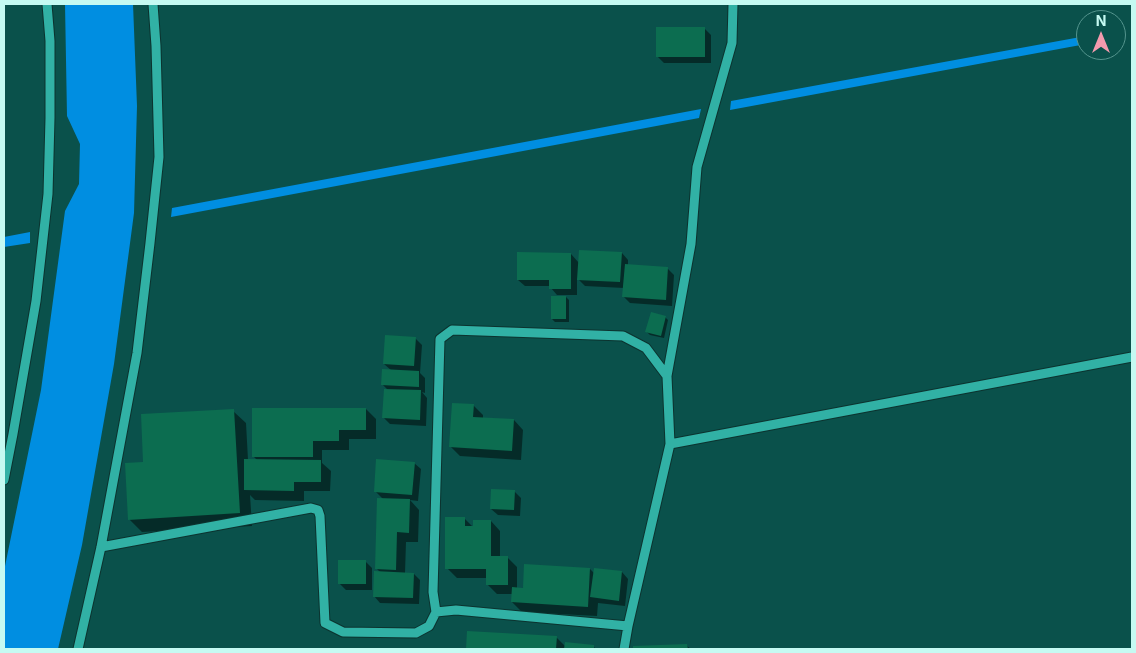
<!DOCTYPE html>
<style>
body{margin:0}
#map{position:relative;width:1136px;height:653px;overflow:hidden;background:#0a514b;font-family:Inter,sans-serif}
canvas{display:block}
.frame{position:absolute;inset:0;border:5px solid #c5faf2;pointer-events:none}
.north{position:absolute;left:1076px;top:10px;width:50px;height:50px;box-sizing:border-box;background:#0a514b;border:1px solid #55958e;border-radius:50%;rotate:0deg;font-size:14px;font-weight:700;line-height:20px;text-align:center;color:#c5faf2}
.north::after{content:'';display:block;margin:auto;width:18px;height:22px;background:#f29aad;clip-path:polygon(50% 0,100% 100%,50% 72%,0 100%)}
</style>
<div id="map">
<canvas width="1136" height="653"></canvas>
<div class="frame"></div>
<div class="north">N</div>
</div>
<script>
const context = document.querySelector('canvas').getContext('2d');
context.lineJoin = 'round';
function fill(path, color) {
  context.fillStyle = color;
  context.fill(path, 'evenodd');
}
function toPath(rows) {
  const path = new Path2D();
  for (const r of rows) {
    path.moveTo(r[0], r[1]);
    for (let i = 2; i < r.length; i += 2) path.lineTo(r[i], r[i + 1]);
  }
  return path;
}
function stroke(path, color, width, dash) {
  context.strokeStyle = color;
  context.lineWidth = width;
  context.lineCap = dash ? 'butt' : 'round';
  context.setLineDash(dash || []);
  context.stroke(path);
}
fill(toPath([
 [65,4,133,4,137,106,134,213,114,364,82,545,58,649,4,649,4,571,41,390,65,211,79,184,80,144,67,116],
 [1086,36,1086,44,730,110,731,101],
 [701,109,699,118,171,217,172,208],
 [30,232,30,243,4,247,4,237]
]), '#008ee1');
fill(toPath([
 [704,28,711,35,711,63,664,63,657,56],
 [622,253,628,260,628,265,668,269,674,275,672,306,630,303,623,296,624,288,585,286,577,278,577,295,557,295,551,288,551,286,525,286,518,280,571,254,579,263],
 [566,297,569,300,569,322,555,322,552,319],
 [665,317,668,320,664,338,650,335,647,332],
 [415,338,422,345,420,373,425,378,425,393,422,392,427,398,426,426,390,424,384,418,388,390,382,384,392,371,384,364],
 [473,405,483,415,483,418,514,420,523,430,521,460,460,456,450,446],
 [366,409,376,419,376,439,349,439,349,450,322,450,322,463,331,471,330,491,304,491,304,501,255,500,250,495,252,526,142,532,129,519,145,463,233,411,246,423,248,460,257,460,253,456],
 [414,463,421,469,418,501,410,500,419,510,418,542,406,542,405,573,414,574,420,580,419,604,380,603,374,596,380,572,376,568,383,499,375,491],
 [514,491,521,498,520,516,498,515,491,509],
 [464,518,474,528,491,521,500,531,500,557,507,557,517,567,517,588,524,589,590,569,595,574,622,572,628,579,625,606,598,603,597,616,522,612,512,602,513,594,497,594,487,584,487,578,457,578,447,568],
 [365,561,372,568,372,590,346,590,339,583],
 [468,632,557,638,566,647,594,647,596,649,467,649],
 [687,646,691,649,634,649,634,647]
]), '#0007');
fill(toPath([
 [656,27,705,27,705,57,656,57],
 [579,250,622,252,620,282,577,280],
 [517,252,571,253,571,289,549,289,549,280,517,280],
 [625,264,668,267,666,300,622,297],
 [551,296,566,296,566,319,551,319],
 [651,312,666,316,661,336,645,332],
 [385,335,416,337,414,366,383,364],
 [382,369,419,371,419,387,381,385],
 [384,389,421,390,420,420,382,418],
 [452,403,474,404,473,417,514,419,512,451,449,447],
 [252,408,366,408,366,430,339,430,339,441,313,441,313,457,252,457],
 [234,409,240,513,128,520,125,463,143,462,141,414],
 [244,459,321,460,321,482,294,482,294,491,244,490],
 [376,459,415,462,412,495,374,492],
 [491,489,515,490,514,510,490,509],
 [377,498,410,499,409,533,397,532,396,570,375,569],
 [445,517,465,517,465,526,473,526,473,520,491,520,491,556,508,556,508,585,486,585,486,569,445,569],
 [338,560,366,560,366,584,338,584],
 [524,564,590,568,588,607,511,602,512,587,523,588],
 [594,568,622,571,619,601,590,597],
 [374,571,414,573,413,598,373,597],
 [467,631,557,636,556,649,466,649],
 [565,642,594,645,594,649,564,649],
 [687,644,688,649,633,649,633,646]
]), '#0c6d50');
const minor = toPath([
 [670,444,1132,357],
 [4,480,13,434,36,301,48,194,50,118,50,41,47,4],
 [101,547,311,508,318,510,320,516,325,623,343,632,416,633,429,626,436,612,456,610,628,626],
 [436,612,433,592,440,339,452,330,623,336,646,348,667,376],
 [78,649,101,547,137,353,150,243,159,157,156,46,153,4],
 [624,649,628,626,670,444,667,376,691,244,697,167,732,43,733,4]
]);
stroke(minor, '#0c332f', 11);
stroke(minor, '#31b1a5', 9);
</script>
